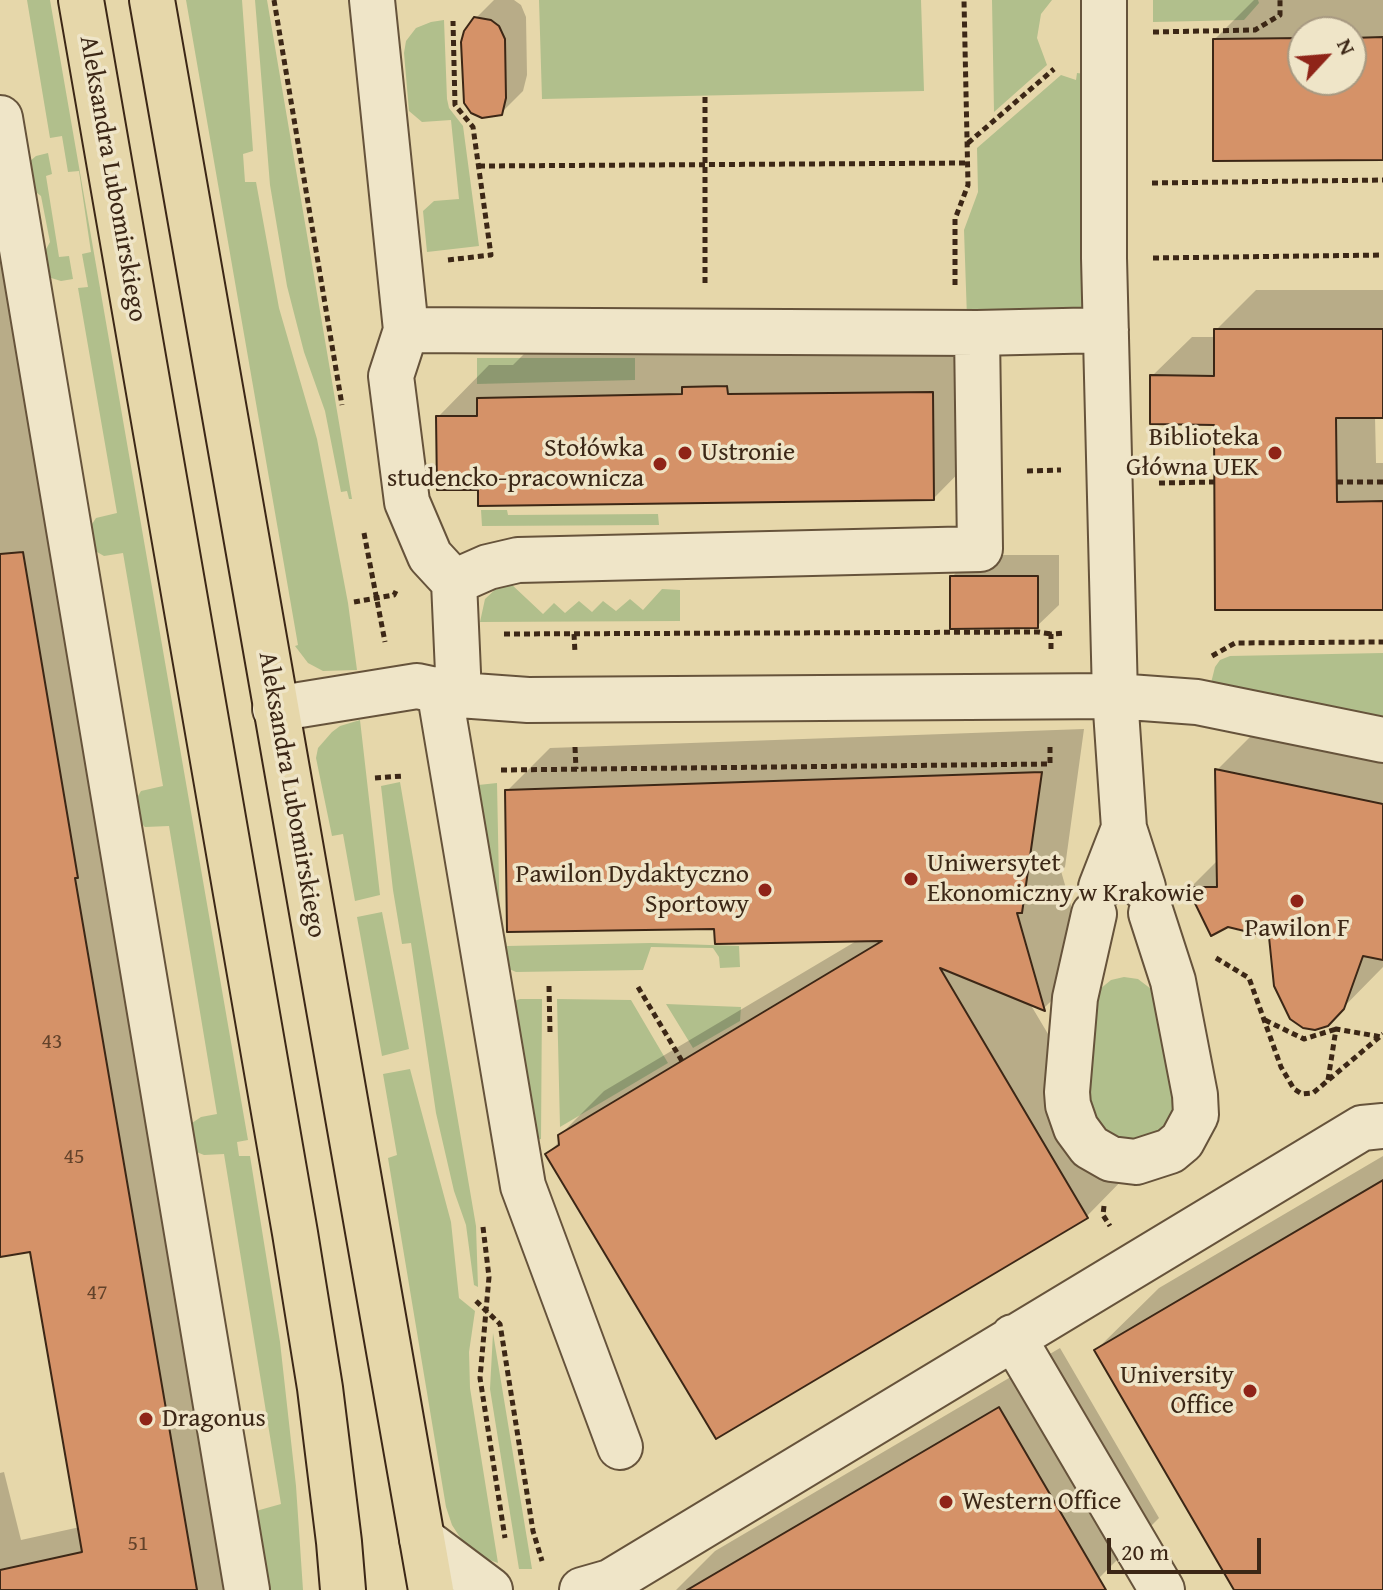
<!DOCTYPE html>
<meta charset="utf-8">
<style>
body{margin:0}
#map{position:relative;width:1383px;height:1590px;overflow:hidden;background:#e6d7aa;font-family:"Gentium Book Plus",serif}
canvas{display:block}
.north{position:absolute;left:1287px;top:16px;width:80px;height:80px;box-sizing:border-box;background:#efe5c8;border:2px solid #a79981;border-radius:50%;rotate:64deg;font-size:22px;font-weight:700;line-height:32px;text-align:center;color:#3c2716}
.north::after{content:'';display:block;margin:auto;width:28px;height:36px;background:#8f2418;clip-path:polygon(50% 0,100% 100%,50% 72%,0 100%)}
.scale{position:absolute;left:1107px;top:1538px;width:154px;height:36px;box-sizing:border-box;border:4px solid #3c2716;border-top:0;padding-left:10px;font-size:24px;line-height:28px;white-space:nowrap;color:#3c2716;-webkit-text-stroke:6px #efe5c8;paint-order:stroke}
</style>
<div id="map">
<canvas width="1383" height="1590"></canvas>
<div class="north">N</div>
<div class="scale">20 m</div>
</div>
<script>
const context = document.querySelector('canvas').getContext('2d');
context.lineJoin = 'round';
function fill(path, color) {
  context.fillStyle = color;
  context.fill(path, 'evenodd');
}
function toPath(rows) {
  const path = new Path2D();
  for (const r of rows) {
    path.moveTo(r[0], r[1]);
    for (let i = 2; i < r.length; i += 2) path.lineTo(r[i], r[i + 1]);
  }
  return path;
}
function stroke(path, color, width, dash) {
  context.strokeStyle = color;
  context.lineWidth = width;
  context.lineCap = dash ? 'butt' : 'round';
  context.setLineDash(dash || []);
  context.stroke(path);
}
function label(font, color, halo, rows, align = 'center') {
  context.font = font + ' "Gentium Book Plus",serif';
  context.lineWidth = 7;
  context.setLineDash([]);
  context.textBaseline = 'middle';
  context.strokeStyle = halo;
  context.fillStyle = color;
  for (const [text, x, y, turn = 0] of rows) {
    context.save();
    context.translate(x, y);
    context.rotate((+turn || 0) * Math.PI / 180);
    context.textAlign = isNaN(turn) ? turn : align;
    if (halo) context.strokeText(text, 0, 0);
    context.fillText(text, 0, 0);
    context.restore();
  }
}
fill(toPath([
 [27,0,50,0,248,1140,237,1142,239,1156,250,1156,280,1342,296,1486,303,1590,261,1590,256,1511,281,1504,224,1154,204,1155,194,1151,189,1125,201,1117,217,1114,169,826,145,827,140,822,135,801,141,791,163,786,123,553,104,556,97,552,93,548,90,527,96,518,117,513,78,288,88,287,82,254,91,252,79,171,68,172,62,136,50,138],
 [186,0,242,0,253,151,243,154,245,182,256,182,279,308,317,439,348,603,357,670,323,671,308,663,295,646,298,645],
 [255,0,267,0,352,499,349,499,347,491,341,492,325,411,304,352,287,286,270,185],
 [539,0,921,0,924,91,542,99],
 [992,0,1052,0,1041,14,1037,38,1047,65,994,112],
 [1153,0,1258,0,1259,3,1244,20,1153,22],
 [444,20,447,99,449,108,463,126,479,246,427,252,423,211,434,201,459,199,451,120,422,122,409,111,404,53,406,41,416,28,431,22],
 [1077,73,1085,74,1088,305,1082,309,967,318,964,230,978,192,977,148,1061,75,1076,80],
 [48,153,52,174,46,176,59,257,69,256,73,279,61,281,48,277,44,253,50,242,41,196,33,190,29,162,36,156],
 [477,358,635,358,635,380,477,384],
 [481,510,507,510,508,515,658,514,659,525,482,526],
 [510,583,543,614,554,603,565,613,579,601,592,612,603,601,616,611,630,599,643,610,662,589,680,590,680,621,480,622,485,599,500,585],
 [1383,653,1383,718,1211,683,1215,667,1220,660,1230,656],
 [360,720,380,895,355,901,343,834,332,836,316,758,318,748,332,732,340,726],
 [400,782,476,1226,478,1287,474,1285,466,1225,454,1191,436,1113,411,943,402,944,393,890,381,786],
 [497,783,500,934,505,935,507,946,651,943,739,946,740,967,720,968,719,957,713,948,651,947,643,970,516,972,507,968,469,786],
 [382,912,409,1049,382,1056,357,917],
 [1124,977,1138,979,1155,992,1175,1095,1170,1122,1159,1132,1142,1140,1127,1141,1112,1139,1086,1106,1093,1005,1100,989,1111,980],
 [520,999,542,999,541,1139,535,1140,511,1002],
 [557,999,631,1000,668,1063,560,1127],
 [666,1004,741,1007,740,1021,693,1048],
 [410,1069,451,1222,459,1298,475,1311,469,1352,470,1388,498,1563,481,1557,465,1545,452,1525,446,1507,388,1158,397,1155,383,1074],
 [493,1333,532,1569,519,1569,490,1389]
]), '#b1bf8c');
fill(toPath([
 [494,0,514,0,521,5,526,17,527,75,523,91,501,113,476,18],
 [1254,0,1383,0,1383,157,1215,39],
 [1303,32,1351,32,1351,80,1303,80],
 [9,250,237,1590,0,1590,0,1473,4,1472,21,1540,80,1527,32,1250,0,1255,0,252],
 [1256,290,1383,290,1383,416,1375,416,1376,463,1383,463,1383,608,1216,423,1152,376,1192,337,1216,337,1216,330],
 [984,341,985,446,934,498,480,488,438,417,489,365,513,365,530,348],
 [973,555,1059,555,1059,605,1037,626,952,577],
 [1084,729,1065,867,1061,871,1088,965,1044,1008,1029,1002,1130,1172,1087,1216,717,1437,547,1154,560,1141,560,1135,604,1091,858,940,716,926,507,791,550,748],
 [1256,731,1383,757,1383,967,1327,1024,1271,935,1190,888,1219,859,1217,770],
 [1383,1156,1383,1590,1237,1590,1096,1350,1159,1288],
 [1060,1348,1159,1518,1099,1578,1079,1590,676,1590,715,1551]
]), '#0003');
const building = toPath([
 [474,17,491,20,499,26,505,39,506,98,502,115,482,118,471,113,464,103,461,42,464,31,474,17],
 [1383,37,1383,160,1213,161,1213,39,1303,38,1303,80,1351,80,1351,38,1383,37],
 [1214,329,1383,329,1383,418,1336,418,1337,502,1383,501,1383,610,1215,610,1214,425,1150,424,1150,375,1214,376,1214,329],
 [727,386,728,394,933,392,934,500,478,506,478,490,437,490,436,416,477,416,477,398,682,394,682,387,727,386],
 [23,552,78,878,75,878,197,1590,0,1590,0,1570,82,1552,30,1252,0,1257,0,554,23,552],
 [950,576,1038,576,1038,628,950,629,950,576],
 [1215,769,1383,804,1383,960,1363,956,1344,1009,1328,1026,1315,1030,1303,1028,1290,1019,1274,986,1269,937,1228,927,1211,936,1187,887,1217,887,1215,769],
 [1042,772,1022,913,1017,913,1045,1011,940,968,1088,1218,716,1439,545,1154,559,1145,558,1135,882,941,715,944,714,929,507,932,505,790,1042,772],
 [1383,1180,1383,1590,1234,1590,1094,1350,1383,1180],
 [999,1407,1106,1590,687,1590,999,1407]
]);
fill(building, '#d59268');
stroke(building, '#3c2716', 2);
const minor = toPath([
 [372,0,406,330,391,376,407,502,430,556,454,582,459,695],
 [1104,0,1104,258,1115,696,1124,828,1143,887],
 [0,118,247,1590],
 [406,330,977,333],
 [454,582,488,567,518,560,980,549,977,333,1106,330],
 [439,689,523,1186,620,1447],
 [275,709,417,686,459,695,528,700,1115,696,1197,702,1383,740],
 [1101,887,1124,828],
 [1094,914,1075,998,1067,1092,1068,1105,1076,1128,1090,1147,1111,1159,1136,1162,1170,1151,1182,1141,1196,1115,1195,1095,1173,981,1151,913],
 [1013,1337,1162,1590],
 [422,1539,490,1590],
 [582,1590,610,1582,1362,1128,1383,1126]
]);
const major = toPath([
 [81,0,295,1233,320,1388,339,1542,343,1590],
 [152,0,431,1590]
]);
stroke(minor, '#66533b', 48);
stroke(major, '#3c2716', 48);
stroke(toPath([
 [274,0,342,405],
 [1153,32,1255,30,1280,15,1280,0],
 [968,143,1054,69],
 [479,166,967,163],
 [1152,183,1383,180],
 [1153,258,1383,255],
 [448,260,491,255,473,127,455,105,453,21],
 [705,283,705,96],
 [955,285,955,219,968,185,964,0],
 [1027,471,1061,470],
 [1337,482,1383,482],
 [1159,483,1215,482],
 [364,533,385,642],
 [354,602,394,595,396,591],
 [504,634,1038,632,1051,634],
 [574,634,575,653],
 [1051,649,1051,634,1065,633],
 [1212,656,1235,643,1383,642],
 [575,747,576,769],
 [501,770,1050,764,1050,743],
 [375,778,403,776],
 [1216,958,1249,978,1281,1067,1294,1089,1302,1094,1313,1093,1383,1034],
 [549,986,550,1033],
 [638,987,682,1061],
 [1265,1020,1304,1039,1336,1029],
 [1328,1080,1336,1029,1382,1037],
 [1104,1206,1103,1215,1110,1226],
 [483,1227,489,1277,480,1378,505,1538],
 [476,1301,500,1324,533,1531,542,1561]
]), '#3c2716', 5, [6, 4]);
stroke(minor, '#efe5c8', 44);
stroke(major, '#e6d7aa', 44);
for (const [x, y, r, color] of [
 [685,453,8,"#8f2418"],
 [1275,453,8,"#8f2418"],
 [660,464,8,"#8f2418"],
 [911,879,8,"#8f2418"],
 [765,890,8,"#8f2418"],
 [1297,901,8,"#8f2418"],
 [1250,1391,8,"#8f2418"],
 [146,1419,8,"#8f2418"],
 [946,1502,8,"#8f2418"]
]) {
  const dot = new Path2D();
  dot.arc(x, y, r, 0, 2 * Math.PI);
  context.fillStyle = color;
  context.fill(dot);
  stroke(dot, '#efe5c8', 3);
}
label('22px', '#62422a', null, [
 ["43",52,1042],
 ["45",74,1157],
 ["47",97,1293],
 ["51",138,1544]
]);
label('26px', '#3c2716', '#efe5c8', [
 ["Aleksandra Lubomirskiego",112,179,80],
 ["Aleksandra Lubomirskiego",291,795,80]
]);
label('26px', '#3c2716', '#efe5c8', [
 ["Biblioteka",1259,438],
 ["Główna UEK",1259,468],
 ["Stołówka",644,449],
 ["studencko-pracownicza",644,479],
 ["Ustronie",701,453,"left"],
 ["Uniwersytet",927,864,"left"],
 ["Ekonomiczny w Krakowie",927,894,"left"],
 ["Pawilon Dydaktyczno",749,875],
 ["Sportowy",749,905],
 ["Pawilon F",1297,929,"center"],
 ["University",1234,1376],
 ["Office",1234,1406],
 ["Dragonus",162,1419,"left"],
 ["Western Office",962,1502,"left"]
], 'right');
</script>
